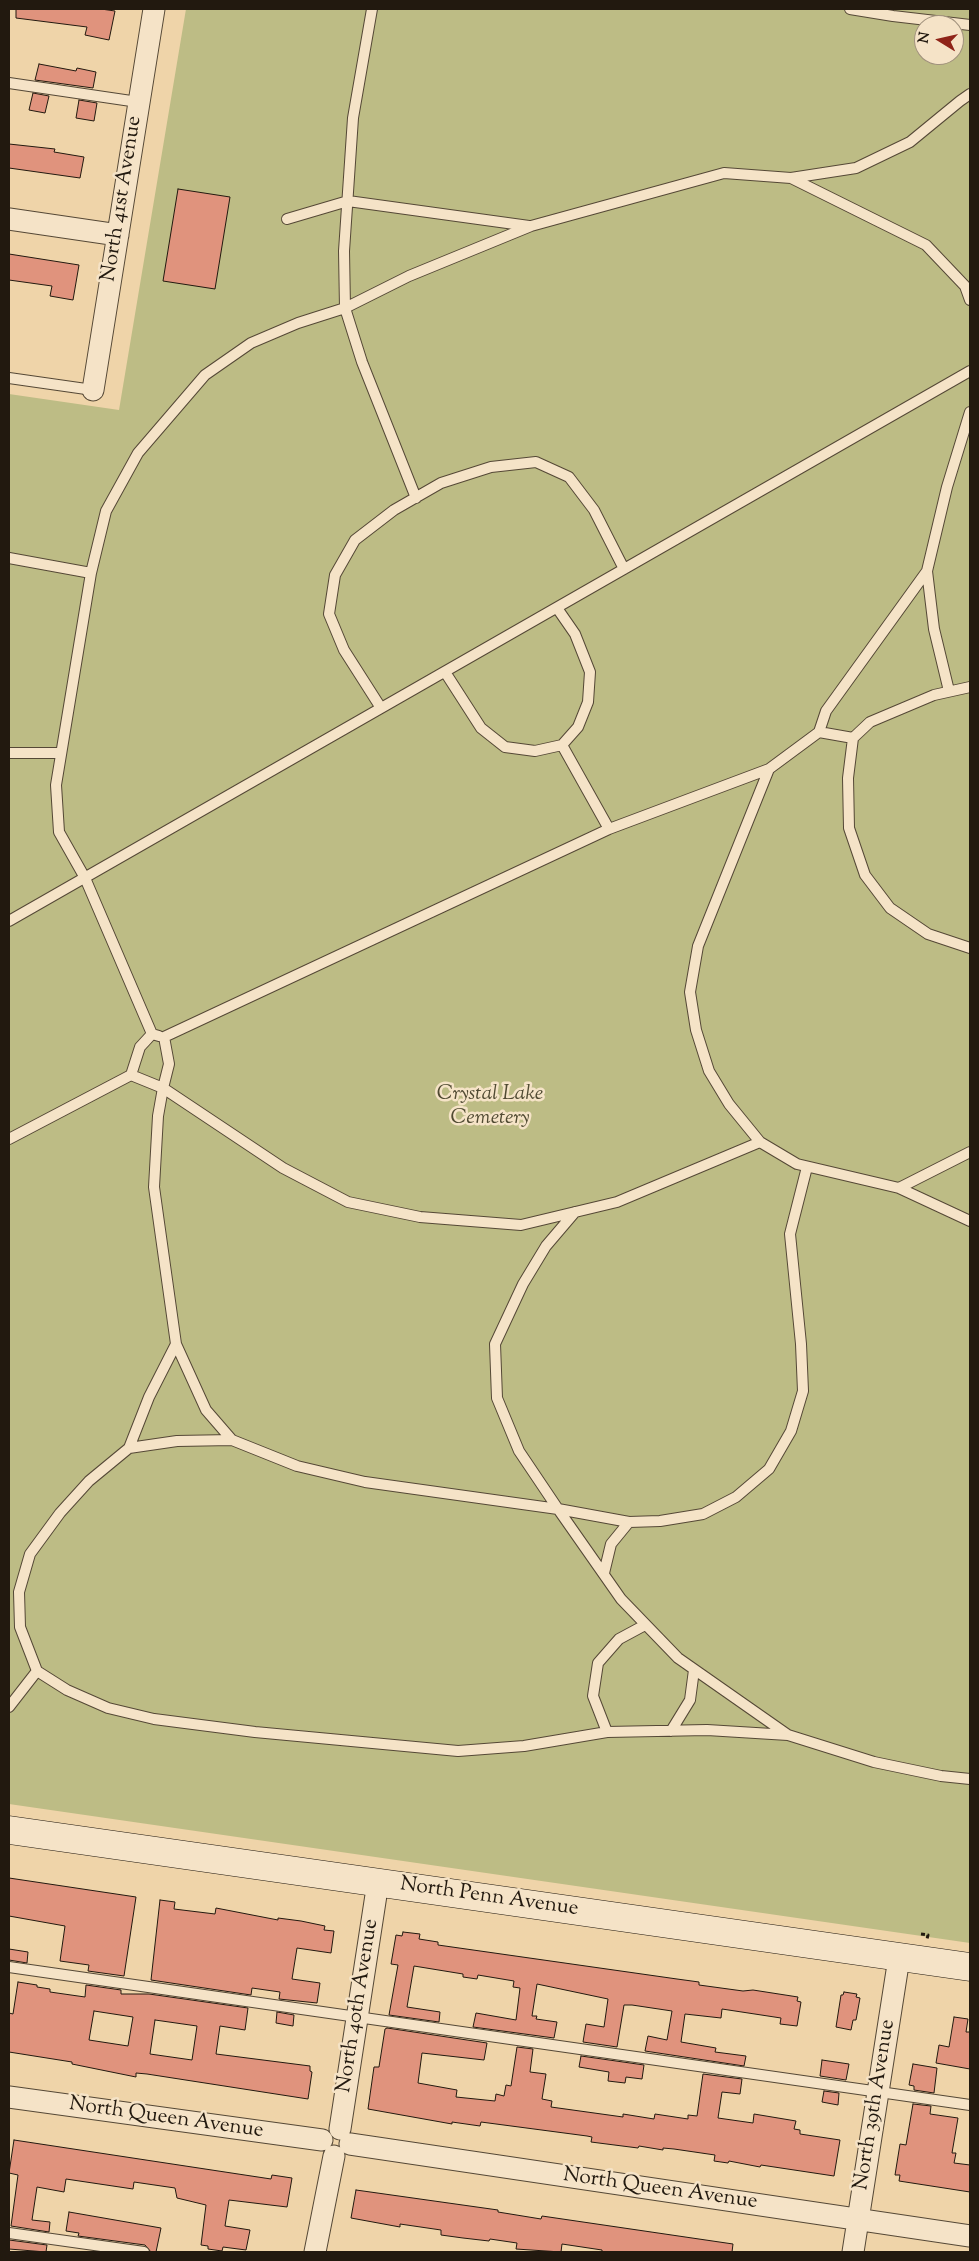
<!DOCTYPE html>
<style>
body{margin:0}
#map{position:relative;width:979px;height:2261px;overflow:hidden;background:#efd4a9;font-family:"Sorts Mill Goudy",serif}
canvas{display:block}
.frame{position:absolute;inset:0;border:10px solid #22190f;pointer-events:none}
.north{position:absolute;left:914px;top:15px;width:50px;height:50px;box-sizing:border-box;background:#f5e3c7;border:1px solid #a1927d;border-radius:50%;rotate:279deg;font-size:14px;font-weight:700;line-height:20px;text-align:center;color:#22190f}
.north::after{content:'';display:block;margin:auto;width:18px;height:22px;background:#8f2418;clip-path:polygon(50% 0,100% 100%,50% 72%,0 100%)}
</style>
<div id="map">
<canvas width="979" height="2261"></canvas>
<div class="frame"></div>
<div class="north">N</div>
</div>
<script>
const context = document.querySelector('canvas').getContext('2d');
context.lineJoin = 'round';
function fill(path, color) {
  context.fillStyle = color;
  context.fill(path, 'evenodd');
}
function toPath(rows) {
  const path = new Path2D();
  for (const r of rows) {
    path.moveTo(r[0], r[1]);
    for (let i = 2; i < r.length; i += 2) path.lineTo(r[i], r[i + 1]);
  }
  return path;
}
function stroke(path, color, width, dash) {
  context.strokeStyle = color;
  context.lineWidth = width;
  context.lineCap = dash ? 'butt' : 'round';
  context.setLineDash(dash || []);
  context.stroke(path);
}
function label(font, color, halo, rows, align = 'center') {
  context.font = font + ' "Sorts Mill Goudy",serif';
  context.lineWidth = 5;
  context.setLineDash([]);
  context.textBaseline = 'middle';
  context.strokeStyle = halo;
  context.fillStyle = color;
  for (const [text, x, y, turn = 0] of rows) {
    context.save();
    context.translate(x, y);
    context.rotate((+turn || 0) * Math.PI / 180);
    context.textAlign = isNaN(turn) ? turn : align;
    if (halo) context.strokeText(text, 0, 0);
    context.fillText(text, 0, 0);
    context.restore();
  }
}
fill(toPath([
 [186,9,970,9,970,1943,9,1804,9,394,119,410],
 [924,25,954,25,954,55,924,55]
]), '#bdbc85');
const building = toPath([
 [16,9,101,9,115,11,109,40,85,35,87,27,16,18,16,9],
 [39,64,76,71,77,68,96,72,93,88,35,80,39,64],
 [33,93,49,96,45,113,29,110,33,93],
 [79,100,97,103,94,121,76,118,79,100],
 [9,144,55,149,54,152,84,157,80,178,9,168,9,144],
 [178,189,230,197,215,289,163,281,178,189],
 [9,254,79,265,73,300,50,296,52,286,9,280,9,254],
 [9,1878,136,1897,124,1976,88,1971,89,1965,60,1961,65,1926,9,1916,9,1878],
 [160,1900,175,1902,174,1909,215,1914,216,1908,278,1920,278,1918,301,1921,325,1926,324,1930,334,1931,331,1953,297,1948,292,1979,320,1983,317,2003,279,1999,280,1992,252,1988,251,1995,151,1980,160,1900],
 [403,1932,420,1934,419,1939,438,1942,438,1945,677,1979,699,1982,699,1985,743,1991,753,1990,798,1997,797,2001,801,2002,797,2026,780,2024,781,2018,722,2009,721,2018,685,2014,681,2042,716,2048,715,2052,746,2056,744,2066,645,2051,648,2036,667,2040,672,2011,632,2005,624,2005,617,2047,583,2042,586,2024,604,2027,608,1999,537,1984,532,2016,537,2016,536,2019,557,2022,554,2038,473,2027,476,2013,516,2020,520,1988,513,1987,514,1981,478,1975,477,1979,463,1977,463,1974,414,1966,407,2007,440,2012,439,2022,389,2015,398,1965,391,1964,396,1935,402,1936,403,1932],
 [9,1949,28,1952,27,1963,9,1960,9,1949],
 [18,1982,37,1985,37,1987,50,1989,50,1992,85,1997,86,1985,121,1990,121,1994,149,1994,248,2008,245,2030,220,2026,216,2054,310,2066,310,2071,312,2072,308,2099,147,2074,136,2073,136,2077,72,2064,72,2062,9,2052,9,2013,13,2014,18,1982],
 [94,2011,133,2017,128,2046,89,2040,94,2011],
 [155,2020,197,2026,192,2060,150,2054,155,2020],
 [844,1992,857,1994,856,1997,860,1998,856,2020,853,2020,851,2030,836,2027,841,1995,843,1995,844,1992],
 [277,2012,294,2015,293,2026,276,2023,277,2012],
 [954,2017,968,2019,966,2032,970,2032,970,2069,936,2063,939,2045,949,2047,954,2017],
 [387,2028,487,2043,484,2060,422,2053,418,2083,457,2090,456,2097,495,2101,496,2094,504,2096,506,2085,511,2086,517,2047,533,2049,530,2072,546,2074,542,2099,552,2101,551,2107,623,2117,623,2114,654,2119,655,2114,688,2119,688,2115,697,2116,703,2074,742,2079,740,2094,722,2092,718,2118,753,2123,754,2114,796,2121,794,2129,800,2130,800,2134,840,2140,834,2176,761,2165,760,2167,729,2161,728,2163,714,2161,715,2155,674,2149,663,2148,663,2150,639,2146,638,2148,591,2142,592,2137,587,2136,481,2122,480,2126,452,2122,452,2124,368,2109,374,2067,379,2067,385,2029,387,2028],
 [581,2056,644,2065,642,2079,626,2077,625,2083,608,2081,609,2072,579,2067,581,2056],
 [822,2060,849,2064,846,2080,820,2076,822,2060],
 [913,2064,937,2068,934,2093,914,2090,914,2086,909,2085,913,2064],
 [824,2091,839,2093,838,2105,822,2102,824,2091],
 [913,2104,931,2106,930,2114,958,2118,952,2153,956,2153,954,2163,970,2165,970,2192,899,2181,900,2175,895,2175,900,2144,906,2145,913,2104],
 [14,2140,271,2179,272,2175,292,2178,287,2207,229,2200,225,2226,250,2230,246,2250,223,2247,222,2251,208,2249,208,2246,201,2245,206,2205,177,2198,175,2188,134,2182,133,2189,66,2179,64,2192,37,2187,32,2220,50,2222,49,2232,11,2226,18,2175,9,2173,14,2140],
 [356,2190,498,2210,498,2212,541,2219,542,2216,733,2244,732,2252,602,2252,602,2250,562,2244,561,2252,516,2249,517,2243,490,2239,489,2241,463,2238,441,2235,441,2230,400,2224,400,2227,351,2218,356,2190],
 [69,2212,161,2228,156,2252,151,2252,145,2245,78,2236,79,2233,66,2231,69,2212],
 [9,2240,47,2245,46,2252,9,2249,9,2240]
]);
fill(building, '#e0937d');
stroke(building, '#22190f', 1);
const service = toPath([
 [372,9,353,118,344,251,345,308,362,362,416,498],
 [850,9,893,16,970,25],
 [9,83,138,102],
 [791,178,856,168,910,142,960,101,970,94],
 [287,219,348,201,529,226],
 [9,378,93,390],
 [9,558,91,573],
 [927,571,934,629,949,691],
 [445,672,481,728,505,747,535,751,562,745,578,727,588,702,590,672,575,634,557,608],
 [970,687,934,695,870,722,853,738,848,778,849,828,865,875,890,908,928,934,970,948],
 [381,708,344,650,329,614,335,575,355,540,394,510,441,483,491,467,536,462,569,477,594,510,624,569],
 [819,732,826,711,927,571,947,487,970,412],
 [562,745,609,829],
 [9,753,61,753],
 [769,769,698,946,690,992,696,1030,709,1071,729,1104,760,1142,797,1164,899,1188,970,1221],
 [9,921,970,371],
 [152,1034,85,878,59,832,56,785,91,573,106,511,138,453,205,375,251,343,298,323,345,308,409,276,531,226,724,173,791,178,926,245,965,286,970,300],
 [131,1075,163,1088,169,1064,164,1037,609,829,769,769,819,732,853,738],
 [9,1139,131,1075,140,1047,152,1034,159,1036],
 [760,1142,617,1202,521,1225,420,1217,348,1202,283,1168,163,1088,158,1116,154,1187,176,1344,206,1410,232,1440,297,1466,365,1482,558,1509,621,1599,678,1658,788,1735,874,1762,941,1776,970,1779],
 [899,1188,970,1152],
 [575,1212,546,1246,523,1284,495,1344,497,1398,519,1451,558,1509,629,1522,660,1521,703,1514,736,1497,769,1469,791,1431,803,1391,801,1344,790,1234,807,1167],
 [176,1344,149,1397,129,1448,89,1481,60,1513,30,1554,19,1592,20,1627,37,1671,67,1690,108,1708,154,1719,255,1732,458,1751,524,1746,607,1732,707,1730,788,1735],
 [129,1448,177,1441,232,1440],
 [604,1573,611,1544,629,1522],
 [9,1707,37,1671],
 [671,1731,690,1700,694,1670],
 [607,1732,593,1696,598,1663,619,1639,645,1625],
 [9,1967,970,2105],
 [9,2233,144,2252]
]);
const minor = toPath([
 [9,219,118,235],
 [93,390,154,9],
 [9,2097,322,2140],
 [340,2129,378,1882],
 [350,2144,970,2236],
 [315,2252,334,2156],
 [853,2252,899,1958]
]);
const secondary = toPath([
 [9,1830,970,1967]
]);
stroke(service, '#554836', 12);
stroke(minor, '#554836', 23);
stroke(secondary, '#22190f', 29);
stroke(toPath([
 [921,1934,928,1935,927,1939]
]), '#22190f', 3, [4, 2.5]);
stroke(service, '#f5e3c7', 10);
stroke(minor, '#f5e3c7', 21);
stroke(secondary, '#f5e3c7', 28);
label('21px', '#22190f', '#f5e3c7', [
 ["North 41st Avenue",123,199,-81],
 ["North Penn Avenue",489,1898,8],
 ["North 40th Avenue",359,2006,-81],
 ["North 39th Avenue",876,2105,-81],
 ["North Queen Avenue",166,2119,8],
 ["North Queen Avenue",660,2190,8]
]);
label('italic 21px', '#504a32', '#f5e3c7', [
 ["Crystal Lake",490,1095],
 ["Cemetery",490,1119]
]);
</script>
